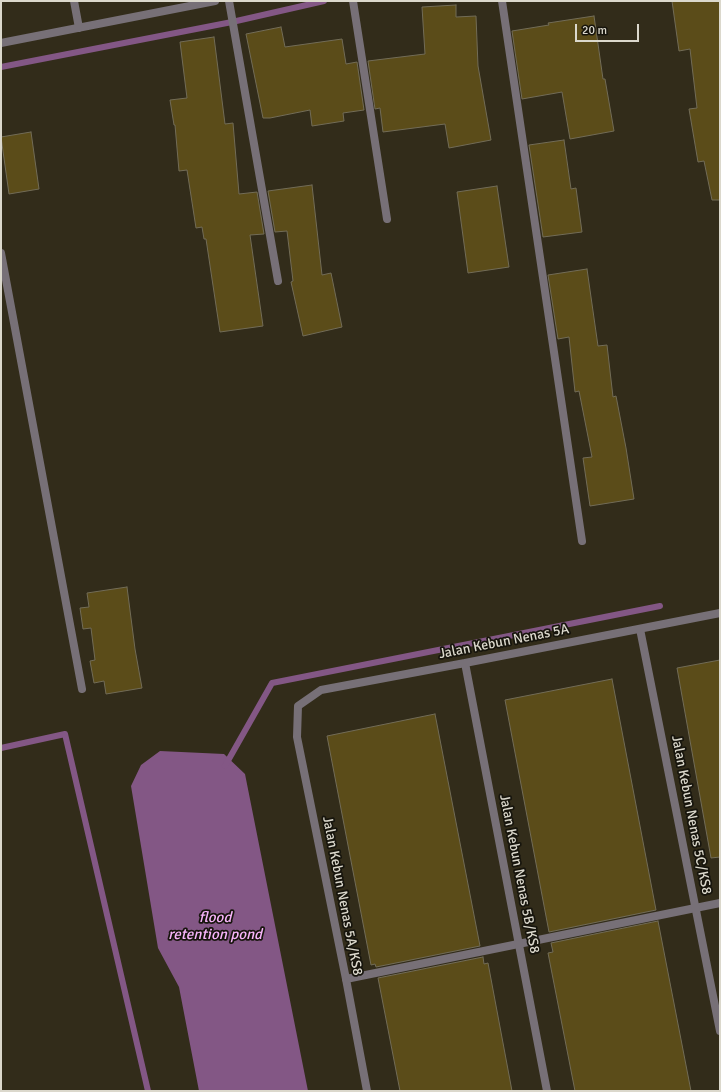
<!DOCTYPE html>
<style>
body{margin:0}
#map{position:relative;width:721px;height:1092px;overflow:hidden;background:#322c1a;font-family:Signika,sans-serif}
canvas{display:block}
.frame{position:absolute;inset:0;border:2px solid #dbd8cc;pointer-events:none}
.scale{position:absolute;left:575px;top:24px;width:64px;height:18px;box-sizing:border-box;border:2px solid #dbd8cc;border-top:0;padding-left:5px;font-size:12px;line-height:14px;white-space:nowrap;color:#dbd8cc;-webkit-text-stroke:3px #17150d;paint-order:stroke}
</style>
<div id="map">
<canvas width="721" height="1092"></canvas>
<div class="frame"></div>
<div class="scale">20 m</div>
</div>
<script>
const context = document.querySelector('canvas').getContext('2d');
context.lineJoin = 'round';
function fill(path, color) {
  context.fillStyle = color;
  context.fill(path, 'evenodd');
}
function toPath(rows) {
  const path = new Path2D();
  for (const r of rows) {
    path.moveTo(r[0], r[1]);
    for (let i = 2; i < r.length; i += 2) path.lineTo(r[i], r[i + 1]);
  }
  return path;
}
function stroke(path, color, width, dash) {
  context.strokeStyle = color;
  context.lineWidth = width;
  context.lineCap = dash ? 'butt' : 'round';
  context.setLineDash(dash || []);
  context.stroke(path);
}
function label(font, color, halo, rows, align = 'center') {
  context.font = font + ' Signika,sans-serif';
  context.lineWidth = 3.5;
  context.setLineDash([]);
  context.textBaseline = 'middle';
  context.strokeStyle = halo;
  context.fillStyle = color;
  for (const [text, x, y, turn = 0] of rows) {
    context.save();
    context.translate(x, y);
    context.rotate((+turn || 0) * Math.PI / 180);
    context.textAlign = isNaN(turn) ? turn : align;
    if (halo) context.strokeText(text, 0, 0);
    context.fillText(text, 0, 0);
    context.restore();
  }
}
fill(toPath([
 [160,751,224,754,245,774,308,1091,199,1091,179,987,158,948,131,786,141,765]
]), '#835785');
stroke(toPath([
 [1,67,232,22,324,1],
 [1,748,65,734,148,1091],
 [225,766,272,683,660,606]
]), '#835785', 6);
const building = toPath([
 [672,1,720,1,720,200,712,200,704,161,698,162,689,109,697,108,690,49,679,51,672,1],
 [456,5,456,17,476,16,478,66,491,140,449,148,445,124,383,132,380,108,375,109,368,61,425,54,422,7,456,5],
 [594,16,603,79,605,79,614,131,570,139,562,92,522,99,512,31,549,25,548,23,594,16],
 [281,27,285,47,342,39,346,64,357,62,364,110,343,113,344,121,312,126,310,110,270,118,263,118,246,34,281,27],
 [214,37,225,124,233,123,239,194,257,192,264,234,250,235,263,326,220,332,206,239,204,239,202,227,196,228,187,170,179,171,175,125,174,125,170,100,187,98,180,42,214,37],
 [31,132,39,189,9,194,1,137,31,132],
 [564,140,571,189,576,188,582,232,543,237,529,145,564,140],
 [312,185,322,275,331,273,342,327,303,336,291,282,293,281,287,231,275,232,268,191,312,185],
 [497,186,509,267,468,273,457,192,497,186],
 [587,269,598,346,607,345,613,397,616,396,626,448,634,499,590,506,583,458,592,457,579,391,575,392,569,337,558,339,548,275,587,269],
 [127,587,135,649,142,688,106,694,104,681,94,683,90,661,95,660,91,628,83,629,80,608,89,607,87,593,127,587],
 [720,660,720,857,711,858,677,668,720,660],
 [612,679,656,910,549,932,505,700,612,679],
 [435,714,480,946,376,967,375,964,371,965,327,736,435,714],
 [658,921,691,1091,575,1091,548,953,553,952,551,943,658,921],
 [483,957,484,964,488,963,512,1091,400,1091,378,978,483,957]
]);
fill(building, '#5b4c19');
stroke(building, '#726c57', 1);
stroke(toPath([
 [346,979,720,903]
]), '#777077', 8);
stroke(toPath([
 [74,1,79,28],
 [229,1,278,281],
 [353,1,387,219],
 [502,1,582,541],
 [1,43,215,1],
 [1,253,82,689],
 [640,629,720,1031],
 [465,663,547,1091],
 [367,1091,346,979,297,737,298,706,321,690,465,663,720,613]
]), '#777077', 8);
label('14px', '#dbd8cc', '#17150d', [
 ["Jalan Kebun Nenas 5A",504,642,-11],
 ["Jalan Kebun Nenas 5C/KS8",691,815,79],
 ["Jalan Kebun Nenas 5B/KS8",519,874,79],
 ["Jalan Kebun Nenas 5A/KS8",342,896,79]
]);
label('italic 15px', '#f8b5fb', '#17150d', [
 ["flood",215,918],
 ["retention pond",215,935]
]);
</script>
